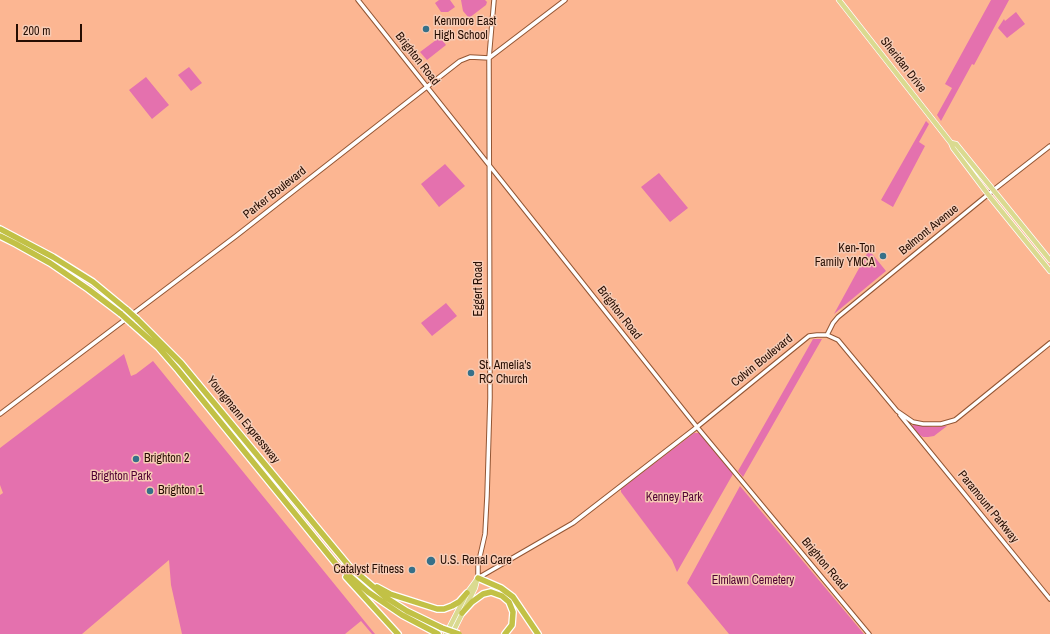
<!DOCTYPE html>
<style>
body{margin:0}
#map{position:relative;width:1050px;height:634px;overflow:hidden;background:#fcb692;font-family:"Archivo Narrow",sans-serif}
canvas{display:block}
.scale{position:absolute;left:16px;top:24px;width:66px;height:18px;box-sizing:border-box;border:2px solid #250d02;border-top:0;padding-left:5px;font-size:12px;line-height:14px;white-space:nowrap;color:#250d02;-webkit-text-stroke:3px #f6cbb5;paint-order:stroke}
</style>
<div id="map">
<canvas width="1050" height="634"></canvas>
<div class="scale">200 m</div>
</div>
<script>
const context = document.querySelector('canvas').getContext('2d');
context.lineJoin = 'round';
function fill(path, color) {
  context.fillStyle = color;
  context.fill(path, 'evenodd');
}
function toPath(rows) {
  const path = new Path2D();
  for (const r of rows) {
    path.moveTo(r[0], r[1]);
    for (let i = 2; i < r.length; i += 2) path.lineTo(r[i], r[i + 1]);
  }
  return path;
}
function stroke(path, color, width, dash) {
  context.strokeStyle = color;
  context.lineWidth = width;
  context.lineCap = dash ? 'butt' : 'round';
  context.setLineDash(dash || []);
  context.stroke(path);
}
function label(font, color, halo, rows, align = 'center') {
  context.font = font + ' "Archivo Narrow",sans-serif';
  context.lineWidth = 3;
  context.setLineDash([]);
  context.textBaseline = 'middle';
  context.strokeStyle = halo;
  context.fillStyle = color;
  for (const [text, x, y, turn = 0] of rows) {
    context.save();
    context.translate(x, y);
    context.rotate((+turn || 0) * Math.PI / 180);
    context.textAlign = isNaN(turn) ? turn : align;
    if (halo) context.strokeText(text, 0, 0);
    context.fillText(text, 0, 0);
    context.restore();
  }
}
fill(toPath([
 [439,0,450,0,455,7,448,12,441,12,435,3],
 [461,0,485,0,487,2,486,5,469,18,463,11],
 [991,0,1009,0,974,65,972,64,941,121,937,115,952,88,945,84],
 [1016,12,1025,24,1007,38,998,28,1004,19,1005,21],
 [440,37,446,45,427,60,420,52],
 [189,67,202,83,191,91,178,75],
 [146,77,169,105,152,119,129,90],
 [926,121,929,124,919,142,925,146,893,207,881,200],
 [445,164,465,186,439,207,421,184],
 [659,173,688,208,670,222,641,187],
 [869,250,886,271,834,314],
 [446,303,457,316,432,336,421,323],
 [813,339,822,339,743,477,738,471],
 [124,354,131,376,136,374,153,361,375,634,372,634,361,621,345,634,182,634,171,585,169,560,82,634,0,634,0,495,3,493,0,485,0,448],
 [914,424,933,427,947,426,934,436,928,437,923,437,918,434,912,426],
 [694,433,699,433,733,474,677,572,672,560,621,492,621,489],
 [740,486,864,634,729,634,687,583]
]), '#e471ae');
const minor = toPath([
 [358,0,697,427,869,634],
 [827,335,833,323,838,317,991,192,1050,146],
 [0,414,236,236,460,61,470,57,489,58,565,0],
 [900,415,1050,599],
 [478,578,573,523,697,427,809,336,817,335,827,335,838,340,897,411,913,422,923,424,941,424,955,420,960,416,1050,343],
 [478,578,478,565,485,534,487,496,490,398,489,58,494,0]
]);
const major = toPath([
 [839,0,951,143,956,144,1050,260],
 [951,143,953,148,990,197,1050,271],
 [446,634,467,593,478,578],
 [452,634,475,588,477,580]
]);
const highway = toPath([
 [0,229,53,257,93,282,127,310],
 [0,236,16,244,50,263,88,289,121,314],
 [137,319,181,363,349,566,385,597,407,611,442,628],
 [131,323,158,347,178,370,336,564,368,592,402,615,438,634],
 [346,577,398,634],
 [478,578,501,588,513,597,538,634],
 [377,587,390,594,437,609,444,609,452,606,459,602,467,593],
 [462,613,472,602,483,594,491,592,502,596,509,602,513,612,512,625,505,634]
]);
stroke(minor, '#935634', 5.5);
stroke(major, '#fff', 6);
stroke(highway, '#fff', 8);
stroke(minor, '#fff', 3.5);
stroke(major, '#dada90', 4.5);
stroke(highway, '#c2c146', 5.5);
const highwayBridge = toPath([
 [127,310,137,319],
 [121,314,131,323],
 [442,628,459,634]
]);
stroke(highwayBridge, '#fff', 8, []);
stroke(highwayBridge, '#c2c146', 5.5);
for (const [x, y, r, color] of [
 [426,29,4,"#367089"],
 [883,256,4,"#367089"],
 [471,373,4,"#367089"],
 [136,459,4,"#367089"],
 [150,491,4,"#367089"],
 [431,561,5,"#367089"],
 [412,570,4,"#367089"]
]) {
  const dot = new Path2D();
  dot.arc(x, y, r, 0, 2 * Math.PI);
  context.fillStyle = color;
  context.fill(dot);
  stroke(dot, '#f6cbb5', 1.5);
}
label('12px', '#250d02', '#f6cbb5', [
 ["Kenmore East",434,22],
 ["High School",434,36],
 ["Ken-Ton",875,249,"right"],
 ["Family YMCA",875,263,"right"],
 ["St. Amelia's",479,366],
 ["RC Church",479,380],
 ["Brighton 2",144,459],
 ["Brighton 1",158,491],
 ["U.S. Renal Care",440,561],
 ["Catalyst Fitness",404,570,"right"]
], 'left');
label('12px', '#250d02', '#f6cbb5', [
 ["Brighton Road",417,59,52],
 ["Sheridan Drive",903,65,52],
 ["Parker Boulevard",275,193,-38],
 ["Belmont Avenue",929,230,-39],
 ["Eggert Road",479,289,-90],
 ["Brighton Road",619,313,52],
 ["Colvin Boulevard",762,361,-39],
 ["Youngmann Expressway",243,420,51],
 ["Paramount Parkway",988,507,51],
 ["Brighton Road",824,564,50]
]);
label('12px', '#500234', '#f6cbb5', [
 ["Brighton Park",121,477],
 ["Kenney Park",674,498],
 ["Elmlawn Cemetery",753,581]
]);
</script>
